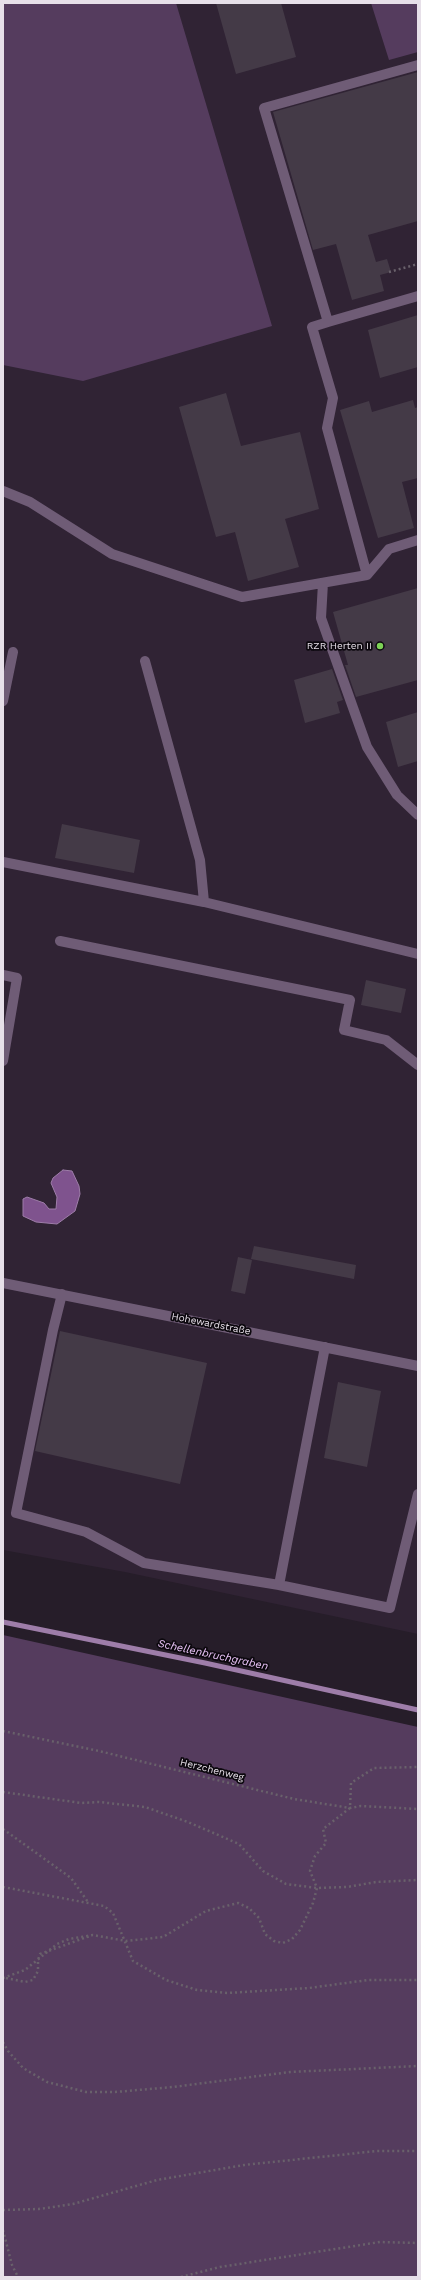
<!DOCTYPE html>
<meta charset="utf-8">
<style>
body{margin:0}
#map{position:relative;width:421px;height:2280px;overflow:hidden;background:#261d29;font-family:"Work Sans",sans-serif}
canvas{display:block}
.frame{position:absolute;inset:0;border:4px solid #e7e0e9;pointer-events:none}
</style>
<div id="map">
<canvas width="421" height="2280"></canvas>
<div class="frame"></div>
</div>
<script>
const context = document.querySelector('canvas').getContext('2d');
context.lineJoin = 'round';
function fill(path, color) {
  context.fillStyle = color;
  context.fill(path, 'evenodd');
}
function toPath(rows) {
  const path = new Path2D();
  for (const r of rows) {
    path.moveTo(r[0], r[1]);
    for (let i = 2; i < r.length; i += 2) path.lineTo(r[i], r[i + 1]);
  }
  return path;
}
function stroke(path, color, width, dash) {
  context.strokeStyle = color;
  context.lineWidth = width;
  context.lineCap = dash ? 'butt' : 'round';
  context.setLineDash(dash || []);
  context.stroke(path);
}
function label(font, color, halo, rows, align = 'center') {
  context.font = font + ' "Work Sans",sans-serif';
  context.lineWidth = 3.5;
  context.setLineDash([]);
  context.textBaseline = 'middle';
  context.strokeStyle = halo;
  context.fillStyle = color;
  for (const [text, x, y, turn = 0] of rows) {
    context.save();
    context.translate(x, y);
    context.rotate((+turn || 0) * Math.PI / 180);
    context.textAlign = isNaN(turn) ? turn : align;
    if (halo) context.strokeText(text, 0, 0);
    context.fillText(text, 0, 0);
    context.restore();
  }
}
fill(toPath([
 [3,3,418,3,418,1634,125,1572,3,1550]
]), '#302334');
fill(toPath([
 [3,3,176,3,272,326,83,381,3,365],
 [371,3,418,3,418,52,389,60],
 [3,1635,418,1727,418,2277,3,2277]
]), '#553c5e');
const water = toPath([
 [63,1170,72,1171,79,1186,80,1194,75,1211,57,1224,36,1222,23,1216,23,1199,27,1197,44,1203,49,1209,56,1209,57,1197,51,1183,53,1178,63,1170]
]);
fill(water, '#7f538e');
stroke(water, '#9e7da9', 1);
stroke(toPath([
 [3,1622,205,1663,418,1710]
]), '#9e7da9', 5);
fill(toPath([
 [216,3,281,3,296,57,236,74],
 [418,72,418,221,368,235,376,262,387,259,391,272,380,275,384,291,352,300,336,244,313,250,273,112],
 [418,315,418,367,380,378,368,330],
 [226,393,241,446,300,432,319,509,285,519,299,567,248,581,235,532,216,537,179,407],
 [413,400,415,408,418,407,418,478,402,482,414,528,378,538,340,410,369,401,372,412],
 [418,588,418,680,356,697,345,665,348,665,333,612],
 [332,669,343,700,337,702,340,713,305,723,294,680],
 [418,712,418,761,398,767,386,722],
 [62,824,140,840,134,873,55,858],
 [366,980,406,989,401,1013,361,1005],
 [254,1246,356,1265,354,1279,251,1259],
 [238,1257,252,1260,245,1294,231,1291],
 [60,1331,207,1363,180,1484,35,1451],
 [338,1382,381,1391,367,1467,324,1458]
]), '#443a47');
stroke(toPath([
 [389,272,418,264],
 [3,1731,99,1751,294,1799,350,1808,361,1806,418,1809],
 [3,1792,81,1803,99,1802,145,1807,188,1822,239,1844,263,1871,286,1884,317,1888,347,1887,376,1882,418,1880],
 [3,1829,71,1878,88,1902],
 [3,1887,104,1906,113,1913,133,1961,166,1980,197,1990,227,1993,309,1988,368,1980,418,1980],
 [3,1978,25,1970,57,1944,69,1939,93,1935,126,1941,163,1937,206,1911,238,1903,249,1908,259,1918,265,1934,274,1941,283,1943,292,1939,300,1930,313,1903,317,1888,310,1871,315,1856,326,1843,323,1829,350,1808,351,1783,374,1768,418,1767],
 [6,1978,25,1982,33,1980,38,1971,38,1960,40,1954,90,1936],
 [3,2042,8,2051,23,2068,47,2082,86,2092,115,2092,173,2087,290,2072,418,2066],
 [3,2210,39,2209,73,2204,157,2180,244,2165,377,2151,418,2151],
 [3,2230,12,2265,18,2277],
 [181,2277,220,2267,380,2242,418,2243]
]), '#69616b', 2.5, [2, 3]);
stroke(toPath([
 [328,322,418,296],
 [3,491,30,502,112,554,242,597,367,575,327,428,333,398,312,327,328,322,264,108,418,65],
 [367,575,389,549,418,540],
 [323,583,321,618,367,747,397,795,418,815],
 [145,661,200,860,204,902],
 [3,701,13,652],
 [3,862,204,902,418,954],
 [60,941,350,1000,344,1030,386,1040,418,1065],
 [3,975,17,978,3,1061],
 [3,1283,418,1366],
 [62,1294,53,1330,16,1513,86,1532,144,1563,279,1585],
 [325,1347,279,1585,390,1608,418,1494]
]), '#6f5c76', 10);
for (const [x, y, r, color] of [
 [380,646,4,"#7cd155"]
]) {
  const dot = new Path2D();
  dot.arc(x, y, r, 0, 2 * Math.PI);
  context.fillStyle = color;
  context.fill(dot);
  stroke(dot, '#0c080e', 1.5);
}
label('10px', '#e7e0e9', '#0c080e', [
 ["RZR Herten II",372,646]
], 'right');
label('10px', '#e7e0e9', '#0c080e', [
 ["Hohewardstraße",211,1324,11],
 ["Herzchenweg",212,1770,14]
]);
label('italic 11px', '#eac4f8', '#0c080e', [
 ["Schellenbruchgraben",213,1655,12]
]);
</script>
